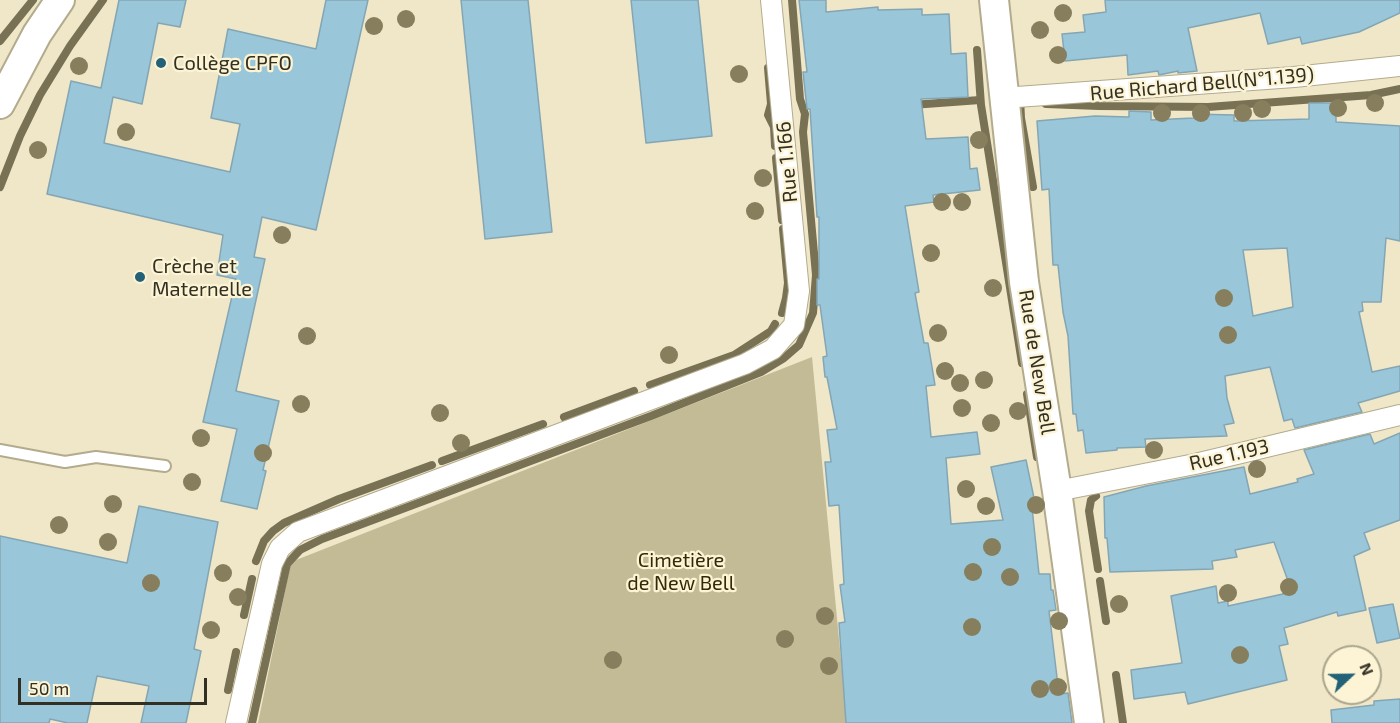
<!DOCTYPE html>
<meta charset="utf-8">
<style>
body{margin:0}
#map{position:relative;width:1400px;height:723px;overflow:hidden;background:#efe7c7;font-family:"Exo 2",sans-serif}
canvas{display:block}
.north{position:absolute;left:1322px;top:645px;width:60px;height:60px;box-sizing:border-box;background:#fcf4d4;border:2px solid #aba58d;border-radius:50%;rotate:68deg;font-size:16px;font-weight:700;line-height:24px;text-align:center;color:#322f23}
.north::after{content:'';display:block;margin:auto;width:21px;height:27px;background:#236178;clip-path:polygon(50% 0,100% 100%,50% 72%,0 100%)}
.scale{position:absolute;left:18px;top:678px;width:189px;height:27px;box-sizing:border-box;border:3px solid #322f23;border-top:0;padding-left:8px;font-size:18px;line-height:21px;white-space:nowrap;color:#322f23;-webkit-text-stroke:4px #fcf4d4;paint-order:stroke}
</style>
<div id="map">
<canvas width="1400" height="723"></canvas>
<div class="north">N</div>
<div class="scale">50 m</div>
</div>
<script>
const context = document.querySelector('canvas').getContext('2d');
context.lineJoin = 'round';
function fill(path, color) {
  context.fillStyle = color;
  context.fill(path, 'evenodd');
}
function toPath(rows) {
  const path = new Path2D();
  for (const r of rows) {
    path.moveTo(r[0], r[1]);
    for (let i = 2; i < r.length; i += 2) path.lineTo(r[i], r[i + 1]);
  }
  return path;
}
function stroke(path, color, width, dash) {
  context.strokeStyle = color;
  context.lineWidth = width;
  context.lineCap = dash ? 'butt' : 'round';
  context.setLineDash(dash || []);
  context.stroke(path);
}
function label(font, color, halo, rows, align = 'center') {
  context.font = font + ' "Exo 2",sans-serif';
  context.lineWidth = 4.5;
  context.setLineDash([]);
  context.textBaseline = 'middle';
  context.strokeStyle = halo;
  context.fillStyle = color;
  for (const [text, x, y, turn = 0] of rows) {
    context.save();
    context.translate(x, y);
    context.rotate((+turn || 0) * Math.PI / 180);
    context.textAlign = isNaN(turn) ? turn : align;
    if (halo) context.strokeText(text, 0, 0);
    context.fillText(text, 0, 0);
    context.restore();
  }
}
fill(toPath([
 [812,357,847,723,258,723,291,562]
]), '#c3ba96');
stroke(toPath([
 [0,41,33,0],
 [977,50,981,105,1022,363],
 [768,68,771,104,768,115,774,127,775,146],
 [1020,97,1021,118,1033,187],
 [1046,104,1099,106,1208,107,1371,95,1400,89],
 [912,105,980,100],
 [776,158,782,220],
 [0,187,20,136,40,95,70,46,103,0],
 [782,313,786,298,788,283,783,229],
 [650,385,734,355,771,331,775,324],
 [1027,394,1037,457],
 [564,417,634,391],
 [442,461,543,424],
 [1096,496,1091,500,1089,511,1098,569],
 [256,561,264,541,273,531,284,523,339,499,432,465],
 [1100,581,1106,621],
 [244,615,252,579],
 [1116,675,1123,723],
 [228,690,236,652],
 [252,723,287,564,300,550,322,539,651,416,761,372,784,358,799,345,813,313,816,275,803,132,805,114,800,99,792,0]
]), '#797153', 8);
const building = toPath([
 [119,0,186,0,180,27,158,23,142,104,113,97,104,143,230,172,240,124,211,118,228,29,316,49,326,0,368,0,316,230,262,217,254,257,265,259,236,391,279,401,263,470,266,471,257,509,221,501,237,429,203,422,236,279,217,275,223,235,47,194,71,81,101,88,119,0],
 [461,0,528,0,552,232,485,239,461,0],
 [631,0,698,0,712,136,646,143,631,0],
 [799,0,826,0,826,12,878,7,878,10,922,9,922,15,949,14,951,54,966,53,968,97,921,99,926,139,968,137,970,169,977,168,980,190,933,195,934,202,905,206,919,292,915,293,924,343,928,343,935,385,926,386,931,437,977,432,980,454,946,458,951,524,1003,520,991,467,1026,460,1034,498,1031,498,1039,574,1050,574,1051,590,1053,590,1056,610,1049,611,1059,694,1068,693,1072,723,846,723,839,623,845,622,840,585,844,584,839,505,829,506,825,462,831,462,827,430,837,429,827,377,825,377,823,357,827,356,820,305,817,305,817,279,819,279,819,217,817,217,810,109,807,109,803,72,807,72,799,0],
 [1105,0,1400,0,1400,13,1359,32,1302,44,1300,37,1268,44,1260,13,1188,28,1197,71,1178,73,1178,71,1159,75,1158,71,1128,75,1127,55,1065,61,1062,34,1085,32,1083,15,1106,12,1105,0],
 [1309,103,1336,103,1336,122,1400,126,1400,241,1386,238,1381,302,1362,302,1363,311,1359,312,1372,372,1400,366,1400,391,1358,403,1362,412,1295,428,1292,419,1284,421,1270,367,1225,376,1227,398,1234,423,1224,425,1227,436,1145,439,1146,447,1117,448,1117,450,1086,453,1083,430,1078,431,1076,414,1073,414,1068,336,1063,312,1058,265,1053,265,1049,189,1042,190,1037,121,1095,116,1129,117,1129,111,1151,112,1151,120,1194,118,1193,114,1234,115,1234,121,1309,119,1309,103],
 [1287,248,1293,307,1253,316,1243,250,1287,248],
 [1400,433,1400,520,1364,533,1370,549,1354,556,1366,610,1338,616,1337,612,1284,628,1288,644,1279,646,1287,680,1188,704,1185,692,1134,699,1131,670,1182,663,1171,596,1216,586,1218,603,1228,601,1228,606,1292,592,1274,542,1235,550,1237,557,1212,561,1213,569,1110,572,1107,538,1105,538,1104,497,1146,486,1244,467,1250,494,1298,482,1297,479,1314,474,1304,450,1370,434,1374,444,1400,433],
 [139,506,218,522,194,649,201,651,186,723,141,723,149,686,97,676,87,723,68,723,50,719,49,723,0,723,0,536,127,563,139,506],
 [1393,604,1400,638,1377,643,1369,608,1393,604],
 [1400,699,1400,723,1332,723,1331,710,1374,705,1374,701,1400,699]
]);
fill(building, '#99c6d9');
stroke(building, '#84a6b4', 1.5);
const lane = toPath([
 [0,450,65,462,96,457,165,466]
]);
const street = toPath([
 [1003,98,1294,77,1400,66],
 [1057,491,1195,464,1400,415],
 [236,723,272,564,280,548,298,532,745,364,773,349,794,325,799,291,771,0]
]);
const secondary = toPath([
 [994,0,1024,282,1057,491,1089,723],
 [0,104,37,34,60,0]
]);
stroke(lane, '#b3ab8d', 14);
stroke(street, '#b3ab8d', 22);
stroke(secondary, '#b3ab8d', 32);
stroke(lane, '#fff', 10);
stroke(street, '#fff', 20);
stroke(secondary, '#fff', 28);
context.fillStyle = '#867e5d';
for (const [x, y] of [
 [1063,13],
 [406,19],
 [374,26],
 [1040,30],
 [1058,55],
 [79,66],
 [739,74],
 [1375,103],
 [1338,108],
 [1262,109],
 [1162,113],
 [1201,113],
 [1243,113],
 [126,132],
 [979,140],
 [38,150],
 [763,178],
 [942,202],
 [962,202],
 [755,211],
 [282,235],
 [931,253],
 [993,288],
 [1224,298],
 [938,333],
 [1228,335],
 [307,336],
 [669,355],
 [945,371],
 [984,380],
 [960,383],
 [301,404],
 [962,408],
 [1018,411],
 [440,413],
 [991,423],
 [201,438],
 [461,443],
 [1154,450],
 [263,453],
 [1257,469],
 [192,482],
 [966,489],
 [113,504],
 [1036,505],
 [986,506],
 [59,525],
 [108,542],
 [992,547],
 [973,572],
 [223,573],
 [1010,577],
 [151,583],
 [1289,587],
 [1228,593],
 [238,597],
 [1119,604],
 [825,616],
 [1059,621],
 [972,627],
 [211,630],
 [785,639],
 [1240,655],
 [613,660],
 [829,666],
 [1058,687],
 [1040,689]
]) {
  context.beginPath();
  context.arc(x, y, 9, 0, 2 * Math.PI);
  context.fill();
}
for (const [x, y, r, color] of [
 [161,63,6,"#236178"],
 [140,277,6,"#236178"]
]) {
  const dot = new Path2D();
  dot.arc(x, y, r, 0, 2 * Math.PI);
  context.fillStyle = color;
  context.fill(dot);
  stroke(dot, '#fcf4d4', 2);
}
label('20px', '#322f23', '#fcf4d4', [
 ["Collège CPFO",173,63],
 ["Crèche et",152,266],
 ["Maternelle",152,289]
], 'left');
label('20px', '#322f23', '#fcf4d4', [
 ["Rue Richard Bell(N°1.139)",1202,84,-5],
 ["Rue 1.166",787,162,-95],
 ["Rue de New Bell",1037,362,81],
 ["Rue 1.193",1229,455,-13]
]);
label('20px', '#312907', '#fcf4d4', [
 ["Cimetière",681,560],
 ["de New Bell",681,583]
]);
</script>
